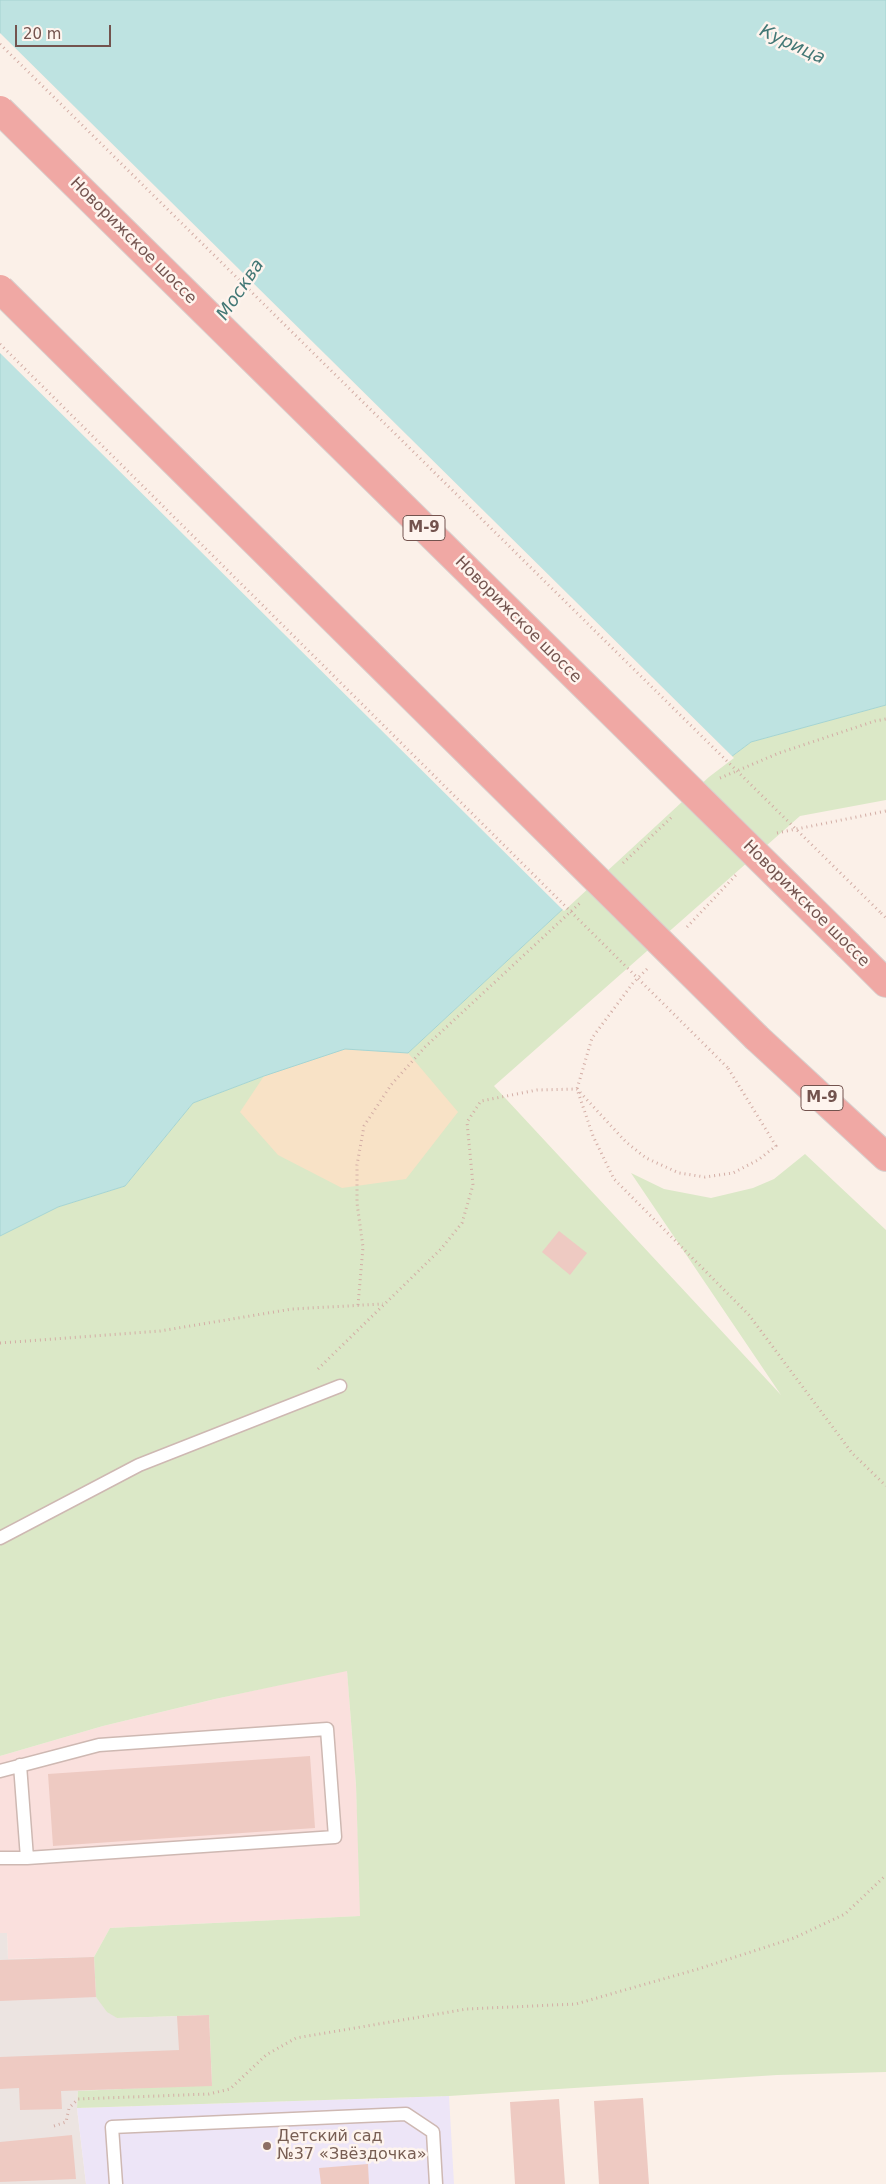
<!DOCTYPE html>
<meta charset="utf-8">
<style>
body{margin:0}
#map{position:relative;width:886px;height:2184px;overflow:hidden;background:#fbf0e8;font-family:"DejaVu Sans",sans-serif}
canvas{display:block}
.scale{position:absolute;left:15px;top:25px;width:96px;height:22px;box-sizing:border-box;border:2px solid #73534e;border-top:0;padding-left:6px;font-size:15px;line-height:18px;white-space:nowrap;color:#73534e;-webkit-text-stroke:4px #fef4ee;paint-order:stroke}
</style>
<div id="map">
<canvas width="886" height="2184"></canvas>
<div class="scale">20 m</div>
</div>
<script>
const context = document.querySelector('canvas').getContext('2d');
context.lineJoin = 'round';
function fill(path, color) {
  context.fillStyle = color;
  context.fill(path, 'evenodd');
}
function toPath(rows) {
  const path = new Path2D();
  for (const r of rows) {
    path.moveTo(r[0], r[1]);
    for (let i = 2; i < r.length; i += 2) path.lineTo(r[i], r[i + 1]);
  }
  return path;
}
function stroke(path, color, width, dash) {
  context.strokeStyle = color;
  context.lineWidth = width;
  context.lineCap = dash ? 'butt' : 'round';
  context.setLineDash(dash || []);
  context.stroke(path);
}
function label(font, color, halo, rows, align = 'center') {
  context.font = font + ' "DejaVu Sans",sans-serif';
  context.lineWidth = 5;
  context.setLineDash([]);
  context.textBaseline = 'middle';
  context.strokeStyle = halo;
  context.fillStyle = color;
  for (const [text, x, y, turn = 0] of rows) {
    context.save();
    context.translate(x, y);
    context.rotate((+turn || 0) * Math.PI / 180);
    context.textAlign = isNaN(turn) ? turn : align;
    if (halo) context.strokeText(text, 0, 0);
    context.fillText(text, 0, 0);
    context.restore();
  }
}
fill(toPath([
 [347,1670,356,1785,361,1916,110,1928,94,1957,8,1959,7,1933,0,1933,0,1756,103,1726,215,1699]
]), '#fae0dd');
fill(toPath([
 [0,1933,7,1933,8,1959,94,1957,96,1997,117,2018,209,2015,212,2086,78,2091,77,2108,86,2184,0,2184]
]), '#ece4e1');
fill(toPath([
 [449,2096,454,2184,86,2184,77,2108]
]), '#ede5f7');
fill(toPath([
 [886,705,886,800,800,816,494,1086,781,1395,631,1173,664,1189,711,1198,753,1188,774,1179,805,1154,886,1230,886,2072,777,2075,449,2096,77,2108,78,2091,212,2085,209,2015,117,2018,107,2012,96,1997,94,1957,110,1928,360,1916,356,1785,347,1671,215,1699,103,1726,0,1756,0,1236,58,1207,125,1186,193,1103,264,1076,345,1049,408,1053,707,775,751,742]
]), '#dbe8c7');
fill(toPath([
 [345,1049,408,1053,458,1112,406,1179,342,1188,278,1155,240,1112,264,1076]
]), '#f8e2c6');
const water = toPath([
 [0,0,886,0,886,705,751,742,707,775,408,1053,345,1049,264,1076,193,1103,125,1186,58,1207,0,1236,0,0]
]);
fill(water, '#bee3e1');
stroke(water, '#a5d4d2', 1);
fill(toPath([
 [0,33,734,758,709,777,564,911,0,353]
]), '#fbf0e8');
fill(toPath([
 [559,1231,587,1253,570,1275,542,1252],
 [310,1756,315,1828,53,1846,48,1774],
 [94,1957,96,1997,0,2001,0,1960],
 [209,2015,212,2086,61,2091,62,2109,20,2110,19,2088,0,2089,0,2057,179,2050,177,2016],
 [643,2098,649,2184,599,2184,594,2101],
 [559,2099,565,2184,515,2184,510,2102],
 [72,2135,76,2179,0,2182,0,2142],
 [368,2164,369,2184,321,2184,319,2168]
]), '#eecac2');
const lane = toPath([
 [0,1538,139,1465,340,1386],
 [20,1765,27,1858],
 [0,1771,99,1745,327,1729,335,1837,27,1858,0,1858],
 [116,2184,112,2127,406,2114,433,2132,436,2184]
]);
const highway = toPath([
 [849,946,886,983],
 [757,1038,886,1157]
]);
stroke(lane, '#ceb8b2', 15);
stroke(highway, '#d8cfcd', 30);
stroke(toPath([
 [720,778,779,753,875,721,886,719],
 [777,833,886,811],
 [623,863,673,816],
 [881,913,886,918],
 [687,927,736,875],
 [647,969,633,983,592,1038,577,1089,593,1136,614,1179,749,1315,852,1453,886,1486],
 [358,1305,363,1247,357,1203,357,1165,364,1126,391,1085,425,1047,580,903],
 [0,1343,160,1331,292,1309,383,1304],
 [318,1369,441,1249,462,1223,473,1185,467,1122,481,1101,537,1090,577,1089,626,1142,646,1158,679,1173,705,1177,733,1173,758,1160,776,1146,728,1068],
 [54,2126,66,2122,69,2108,78,2099,209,2094,230,2089,266,2055,296,2038,467,2009,576,2004,698,1969,794,1938,845,1914,886,1875]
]), '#d3ada5', 3, [1, 4]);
stroke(lane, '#fff', 12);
stroke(highway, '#f0a8a4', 28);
const highwayBridge = toPath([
 [0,110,849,946],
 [0,289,757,1038]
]);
stroke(highwayBridge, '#d8cfcd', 30, []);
stroke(toPath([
 [0,44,881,913],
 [0,344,728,1068]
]), '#d3ada5', 3, [1, 4]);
stroke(highwayBridge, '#f0a8a4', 28);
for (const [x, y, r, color] of [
 [267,2146,5,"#8d6e63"]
]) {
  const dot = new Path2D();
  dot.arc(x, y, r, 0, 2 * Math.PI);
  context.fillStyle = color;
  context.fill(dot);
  stroke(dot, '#fef4ee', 2);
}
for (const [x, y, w] of [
 [424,528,42],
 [822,1098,42]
]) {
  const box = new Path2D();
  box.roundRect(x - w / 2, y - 12.5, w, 25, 4);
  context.fillStyle = '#fef4ee';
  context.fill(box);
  stroke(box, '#73534e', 1);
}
label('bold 15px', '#73534e', null, [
 ["М-9",424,528],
 ["М-9",822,1098]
]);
label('16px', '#73534e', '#fef4ee', [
 ["Новорижское шоссе",133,241,45],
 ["Новорижское шоссе",518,620,45],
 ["Новорижское шоссе",806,904,45]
]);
label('16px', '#785e54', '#fef4ee', [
 ["Детский сад",277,2137],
 ["№37 «Звёздочка»",277,2155]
], 'left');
label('italic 18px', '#427775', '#fef4ee', [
 ["Курица",792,45,25],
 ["Москва",241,290,-56]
]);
</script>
